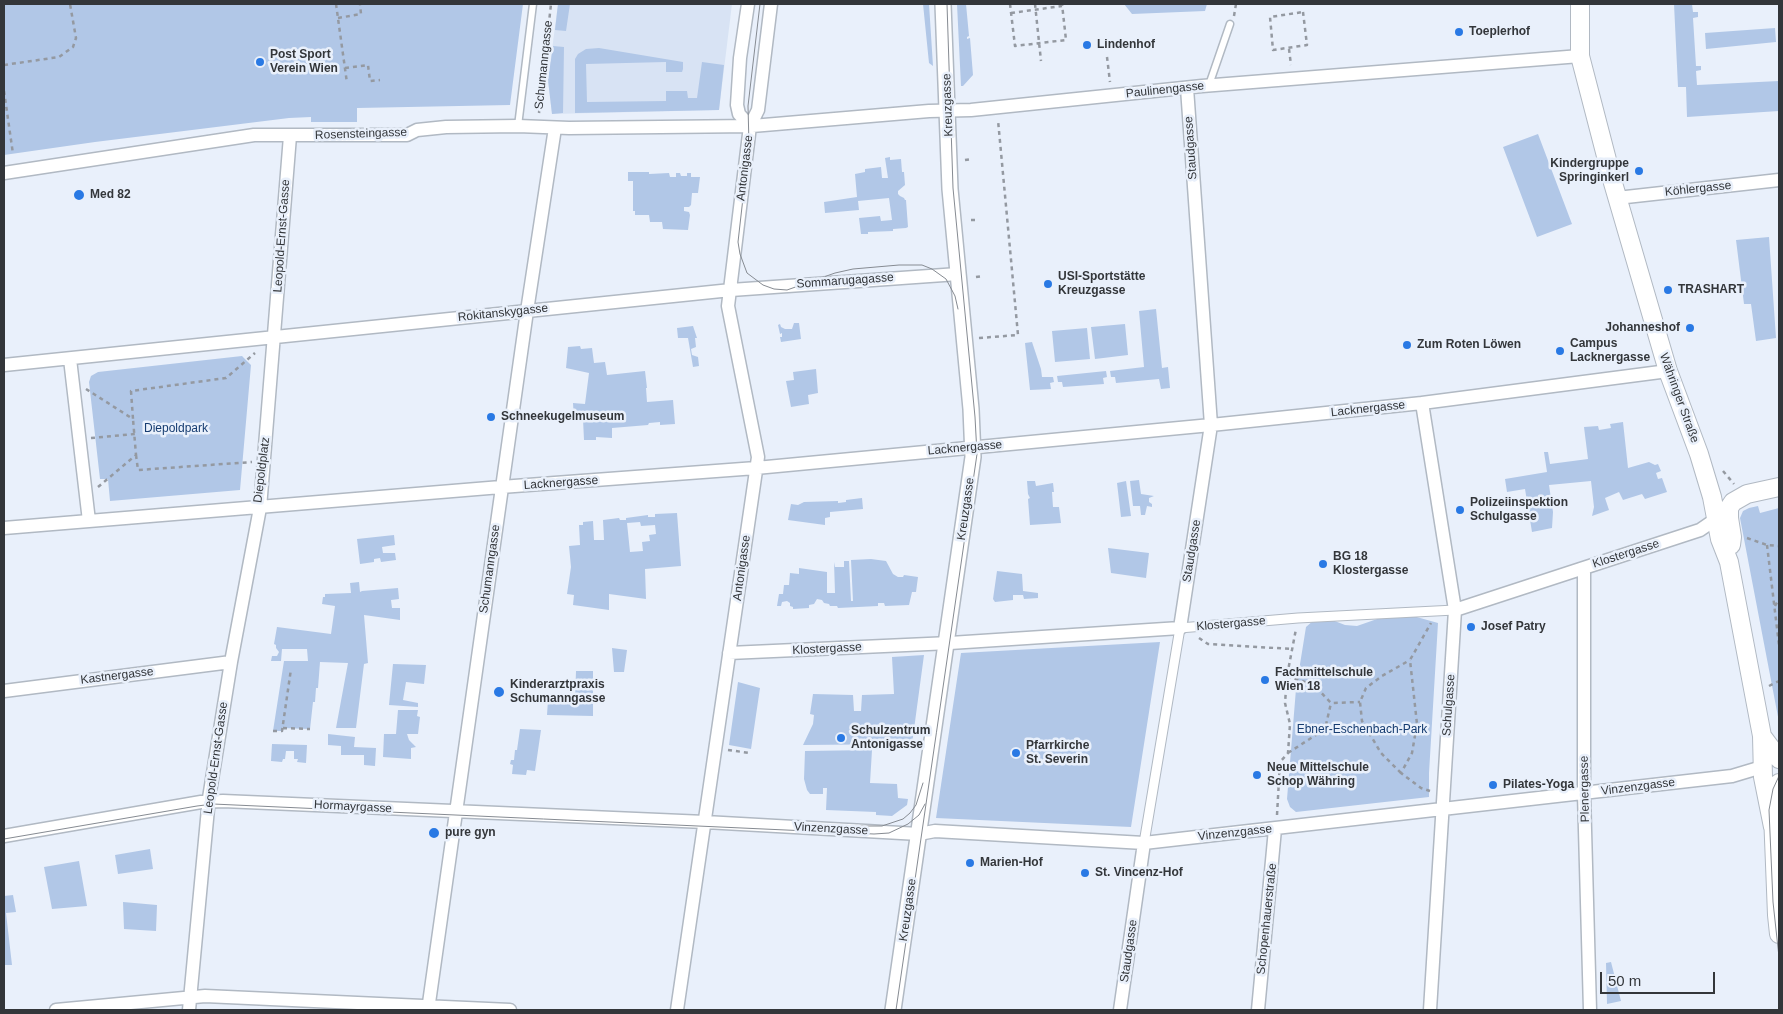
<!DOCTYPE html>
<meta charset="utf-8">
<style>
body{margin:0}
#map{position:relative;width:1783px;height:1014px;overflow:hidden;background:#e9f0fb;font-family:Helvetica,sans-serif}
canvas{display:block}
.frame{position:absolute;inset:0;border:5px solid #33363a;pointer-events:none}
.scale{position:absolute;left:1600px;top:972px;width:115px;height:22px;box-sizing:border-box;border:2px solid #33363a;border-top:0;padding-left:6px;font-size:15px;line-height:18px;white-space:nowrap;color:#33363a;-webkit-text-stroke:4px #e9f0fb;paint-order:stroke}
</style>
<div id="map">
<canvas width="1783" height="1014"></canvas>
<div class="frame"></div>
<div class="scale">50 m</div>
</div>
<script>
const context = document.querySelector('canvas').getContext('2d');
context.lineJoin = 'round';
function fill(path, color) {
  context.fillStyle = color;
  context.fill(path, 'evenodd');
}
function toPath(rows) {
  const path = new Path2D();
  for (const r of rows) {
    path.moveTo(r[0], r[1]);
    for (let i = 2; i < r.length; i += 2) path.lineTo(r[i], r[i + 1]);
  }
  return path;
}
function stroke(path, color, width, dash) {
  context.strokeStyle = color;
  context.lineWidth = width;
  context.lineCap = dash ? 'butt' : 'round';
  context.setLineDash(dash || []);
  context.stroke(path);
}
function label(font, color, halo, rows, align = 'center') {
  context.font = font + ' Helvetica,sans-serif';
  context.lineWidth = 5;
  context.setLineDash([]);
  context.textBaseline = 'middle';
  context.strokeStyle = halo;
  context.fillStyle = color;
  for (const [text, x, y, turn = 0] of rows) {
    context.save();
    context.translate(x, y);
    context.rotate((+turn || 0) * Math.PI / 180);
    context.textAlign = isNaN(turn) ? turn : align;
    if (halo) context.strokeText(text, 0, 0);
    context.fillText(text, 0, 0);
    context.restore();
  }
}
fill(toPath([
 [558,4,732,4,719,110,552,114,548,80]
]), '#d8e3f4');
fill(toPath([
 [4,4,523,4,510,105,357,108,357,122,311,122,311,117,289,118,95,142,4,155],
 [558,4,570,4,566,31,555,30],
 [923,4,929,4,933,66,929,63],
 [957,4,966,4,969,36,967,37,967,39,970,38,973,75,963,86,961,86],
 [1124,4,1207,4,1205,11,1132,14],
 [1674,4,1692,4,1693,12,1698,12,1698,17,1693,18,1696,66,1701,66,1701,70,1696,71,1697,85,1779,81,1779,111,1687,117,1686,87,1678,87],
 [1775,28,1776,42,1706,49,1705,33],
 [553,46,564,47,563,113,552,114,548,80],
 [599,48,683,62,683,69,682,72,666,72,666,62,586,64,587,102,666,101,666,91,687,91,688,98,697,98,702,62,724,65,719,110,575,113,575,59,578,54,586,49],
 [1538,134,1572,224,1537,237,1503,147],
 [890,157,890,160,901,159,902,172,904,172,905,185,898,191,898,194,900,196,904,198,905,200,906,200,908,227,906,228,893,229,893,231,868,232,868,234,861,234,859,218,880,216,881,221,892,220,889,198,858,201,859,210,825,213,824,202,857,197,855,174,865,172,865,169,881,167,882,178,888,178,885,158],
 [628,172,649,172,649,174,669,173,670,177,676,177,676,173,680,173,681,176,687,176,687,173,691,173,691,177,700,177,698,193,692,193,691,205,689,207,684,207,684,211,689,212,690,215,688,230,663,229,662,222,650,222,649,215,635,215,635,211,633,211,633,181,628,181],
 [1769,237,1776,338,1756,341,1751,304,1744,304,1736,240],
 [1156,309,1162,368,1168,367,1170,388,1161,389,1159,379,1116,383,1115,377,1111,377,1110,371,1144,367,1139,311],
 [794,323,799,323,801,339,781,342,780,337,782,337,782,333,780,334,778,325,780,324,781,327,785,329,792,329],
 [1125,324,1128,355,1095,359,1091,327],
 [693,326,697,338,695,338,696,347,691,349,692,355,698,357,699,366,693,367,688,338,678,338,677,328],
 [1087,328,1090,359,1055,362,1052,331],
 [1032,342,1041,369,1042,377,1053,377,1054,382,1050,383,1051,389,1030,390,1025,343],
 [580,346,581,349,592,348,594,363,605,362,607,375,645,371,647,388,646,388,647,402,673,400,675,424,660,425,660,422,649,423,648,425,612,428,612,438,596,437,596,440,584,440,583,419,574,419,573,403,585,404,589,373,566,368,568,347],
 [242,356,251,365,240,490,110,501,108,479,100,479,89,382,91,376,98,372],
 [816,369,818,393,808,395,809,404,791,407,786,381,794,380,793,372],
 [1106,371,1107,377,1103,378,1104,384,1063,387,1062,382,1058,382,1057,376],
 [1623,422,1628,468,1649,462,1655,465,1658,464,1661,471,1656,473,1658,479,1662,478,1667,492,1645,499,1642,494,1623,500,1619,492,1605,498,1609,510,1592,516,1594,507,1591,481,1549,485,1553,512,1552,528,1532,532,1525,489,1507,492,1505,479,1547,472,1544,452,1548,452,1550,464,1588,459,1584,427,1598,426,1599,430,1611,428,1610,424],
 [1139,480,1141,494,1154,496,1149,498,1149,502,1152,504,1152,507,1147,506,1145,515,1141,515,1140,506,1133,506,1130,481],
 [1027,481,1035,481,1036,486,1053,483,1054,492,1052,492,1053,507,1059,507,1061,523,1030,525,1028,499,1030,498,1028,494],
 [1126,481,1131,516,1121,517,1117,483],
 [862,498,863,509,830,512,830,517,825,518,825,525,788,520,791,504,798,505,804,502,838,501,838,503,846,502,846,500],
 [1758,506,1760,513,1779,508,1779,722,1740,518,1743,511,1749,508],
 [677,513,681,566,645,569,646,599,609,594,609,610,573,605,574,595,567,594,571,567,569,546,580,545,579,525,583,525,583,522,593,521,594,540,604,540,603,520,619,518,620,520,626,520,626,518,648,515,648,517,655,517,655,514],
 [640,522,641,526,655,525,656,534,649,535,650,541,642,542,643,551,630,552,627,523],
 [394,535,395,545,382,547,383,553,395,553,396,560,381,562,380,558,374,559,374,562,360,564,357,539],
 [1108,548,1149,553,1146,578,1111,573],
 [871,559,886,561,893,574,898,577,903,577,904,575,918,577,916,592,912,592,909,605,885,606,884,603,878,603,878,606,838,608,837,606,830,606,829,604,824,603,822,600,817,599,814,604,809,605,809,608,793,609,793,607,790,606,790,603,787,601,782,602,781,606,777,606,779,594,783,594,784,585,789,585,790,573,799,574,799,568,827,572,827,593,835,593,834,562,835,567,844,567,844,561,849,561,851,601,853,601,851,560],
 [997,571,1022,574,1023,591,1038,593,1038,598,1024,599,1023,595,1013,595,1013,600,995,602,993,599],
 [359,582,360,592,362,591,398,588,399,599,391,600,392,608,400,608,400,620,364,615,368,663,364,664,356,728,336,728,348,663,320,662,318,688,316,688,315,702,313,702,310,729,283,728,282,731,273,731,284,661,308,661,307,649,282,649,281,661,271,661,272,656,277,656,279,652,276,648,276,645,274,644,277,627,331,634,335,606,322,604,323,597,325,597,325,594,351,593,350,583],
 [1413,616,1438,623,1429,773,1429,797,1296,812,1290,807,1287,799,1296,689,1306,627,1314,620,1332,620,1345,625,1357,626,1380,618],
 [1160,642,1131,827,936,818,961,653],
 [612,648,627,650,624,672,614,672],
 [924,655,912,744,803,745,813,724,814,715,810,714,813,694,853,695,854,711,861,711,862,695,894,694,892,657],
 [393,664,426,665,424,684,406,682,403,700,418,703,418,707,389,705],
 [576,671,593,671,593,716,547,715,548,700,575,701],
 [738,682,760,688,751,749,729,745],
 [398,710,418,710,417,716,420,717,418,734,407,734,409,740,416,747,411,748,411,759,383,757,384,734,396,734],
 [520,729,541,730,535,771,527,770,526,775,512,774,513,765,510,764,511,760,514,760,515,750,517,750],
 [328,734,355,737,354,747,376,748,375,766,364,765,364,755,341,755,341,746,328,745],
 [272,744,307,745,306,763,297,762,298,759,294,759,294,751,286,751,285,759,283,759,282,762,271,761],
 [872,750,870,783,897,784,898,798,908,799,907,805,892,816,876,815,876,812,826,810,827,788,823,788,823,794,810,794,807,790,804,779,805,751],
 [150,849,153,869,118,874,115,855],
 [79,861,87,906,52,909,44,867],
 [13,895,16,912,6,913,12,965,4,965,4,896],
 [123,902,157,905,156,931,124,929],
 [1611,962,1621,1001,1607,1004,1606,963]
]), '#b1c7e7');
const service = toPath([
 [1209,85,1230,24],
 [518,126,533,4]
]);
const pedestrian = toPath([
 [1144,843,1180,628,1298,618,1455,610]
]);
const minor = toPath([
 [748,4,740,58,737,105,739,114,750,126],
 [4,173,254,135,407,135,417,130,446,127,518,126,569,128,752,126,929,111,971,110,1202,86,1580,56],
 [1617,198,1779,180],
 [70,359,89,521],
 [4,365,731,290,958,274],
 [1422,403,1455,610,1430,1010],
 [4,528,501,487,756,468,1211,425,1422,403,1668,371],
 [1584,568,1584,794,1590,1010],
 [1455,610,1700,530,1716,519],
 [729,653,950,643,1180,628,1211,425,1187,88],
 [4,691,231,662],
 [4,836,201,802,223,801,705,822,919,834,935,831,1144,843,1732,776,1762,767],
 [56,1010,205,996,510,1010],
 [189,1010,209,798,231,662,260,508,290,136],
 [428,1010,527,311,555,128],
 [677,1010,758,457,728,306,750,126,758,110,771,4],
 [1120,1010,1144,843],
 [1258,1010,1275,829]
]);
const tertiary = toPath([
 [893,1010,973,457,971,409,950,189,943,4]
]);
const secondary = toPath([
 [1580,4,1580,56,1613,183,1668,371,1699,454,1712,497,1720,539,1729,562,1762,736,1763,777,1773,827],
 [1731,545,1732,537,1729,518,1729,508,1733,502,1747,494,1779,487],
 [1762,736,1779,759],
 [1779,783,1775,793,1773,814,1777,915,1779,934]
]);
stroke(service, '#b1b9c3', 9);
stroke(pedestrian, '#b1b9c3', 11);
stroke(minor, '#b1b9c3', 15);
stroke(tertiary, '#b1b9c3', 18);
stroke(secondary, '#b1b9c3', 20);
stroke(toPath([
 [336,4,347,83],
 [1010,4,1015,46,1066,40,1062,4],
 [1035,4,1041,61],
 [1303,12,1307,45,1273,50,1270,17,1303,12],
 [1011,13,1062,6],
 [1234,16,1236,4],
 [338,18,361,14,360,4],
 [1289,49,1291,65],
 [1107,57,1110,82],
 [4,65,59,57,73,47,76,38,70,4],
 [345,68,368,65,370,81,380,80],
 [4,91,13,154],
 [539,113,551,4],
 [965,160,972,159],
 [971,220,978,220],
 [976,277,983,276],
 [979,338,1018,335,998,120],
 [86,389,133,419,131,391,226,378,255,353],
 [91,438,135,434],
 [136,455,138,470,252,462],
 [1723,471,1734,484],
 [98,487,136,455,133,419],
 [1747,538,1767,545,1779,546],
 [1767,545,1779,645],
 [1775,606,1779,599],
 [1199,638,1208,644,1292,649],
 [1287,676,1314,685,1331,703,1360,702],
 [1769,686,1779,681],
 [283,728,310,729],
 [273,731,282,731,291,669],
 [728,750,750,753],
 [1288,753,1325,729,1331,703],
 [1401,773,1381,753,1362,721,1360,702,1366,688,1382,676,1410,660],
 [1430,791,1421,788,1401,773,1412,753,1417,724,1410,660,1431,623],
 [1277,815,1280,762,1288,753,1290,724,1285,703,1287,676,1296,629]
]), '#9499a1', 2.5, [4, 4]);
stroke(service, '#fff', 6);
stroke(pedestrian, '#fff', 9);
stroke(minor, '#fff', 12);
stroke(tertiary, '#fff', 15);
stroke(secondary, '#fff', 18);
stroke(toPath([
 [760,4,748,106,749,145,738,242,740,254,747,273,763,285,774,289,787,290,835,273,853,269,899,265,922,265,932,269,946,279,955,296,958,309],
 [1779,776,1773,789,1769,810,1773,902,1779,957],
 [854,826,882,826,903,819,910,813,916,805,923,783],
 [4,839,197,806,213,804,874,834,889,833,908,824,919,815,925,804],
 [896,1010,977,454,975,417,953,188,947,4]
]), '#868b92', 1);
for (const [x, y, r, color] of [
 [1459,32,5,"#2979e4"],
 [1087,45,5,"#2979e4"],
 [260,62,5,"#2979e4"],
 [1639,171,5,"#2979e4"],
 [79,195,6,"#2979e4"],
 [1048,284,5,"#2979e4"],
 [1668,290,5,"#2979e4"],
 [1690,328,5,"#2979e4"],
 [1407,345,5,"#2979e4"],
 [1560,351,5,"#2979e4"],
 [491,417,5,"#2979e4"],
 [1460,510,5,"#2979e4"],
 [1323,564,5,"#2979e4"],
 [1471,627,5,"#2979e4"],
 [1265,680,5,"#2979e4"],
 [499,692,6,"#2979e4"],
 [841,738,5,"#2979e4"],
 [1016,753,5,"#2979e4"],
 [1257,775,5,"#2979e4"],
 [1493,785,5,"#2979e4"],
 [434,833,6,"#2979e4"],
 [970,863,5,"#2979e4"],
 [1085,873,5,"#2979e4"]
]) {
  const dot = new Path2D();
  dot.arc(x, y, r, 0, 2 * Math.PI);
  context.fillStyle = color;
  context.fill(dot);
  stroke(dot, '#e9f0fb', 2);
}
label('bold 12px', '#33363a', '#e9f0fb', [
 ["Toeplerhof",1469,32],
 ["Lindenhof",1097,45],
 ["Post Sport",270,55],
 ["Verein Wien",270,69],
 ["Kindergruppe",1629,164,"right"],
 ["Springinkerl",1629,178,"right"],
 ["Med 82",90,195],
 ["USI-Sportstätte",1058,277],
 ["Kreuzgasse",1058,291],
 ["TRASHART",1678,290],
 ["Johanneshof",1680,328,"right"],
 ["Campus",1570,344],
 ["Lacknergasse",1570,358],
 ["Zum Roten Löwen",1417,345],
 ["Schneekugelmuseum",501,417],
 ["Polizeiinspektion",1470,503],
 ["Schulgasse",1470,517],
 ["BG 18",1333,557],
 ["Klostergasse",1333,571],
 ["Josef Patry",1481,627],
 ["Fachmittelschule",1275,673],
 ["Wien 18",1275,687],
 ["Kinderarztpraxis",510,685],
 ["Schumanngasse",510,699],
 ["Schulzentrum",851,731],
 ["Antonigasse",851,745],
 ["Pfarrkirche",1026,746],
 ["St. Severin",1026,760],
 ["Neue Mittelschule",1267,768],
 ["Schop Währing",1267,782],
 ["Pilates-Yoga",1503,785],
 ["pure gyn",445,833],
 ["Marien-Hof",980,863],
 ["St. Vincenz-Hof",1095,873]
], 'left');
label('12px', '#33363a', '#e9f0fb', [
 ["Schumanngasse",544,65,-84],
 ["Paulinengasse",1165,90,-6],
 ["Kreuzgasse",948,105,-92],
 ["Rosensteingasse",361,134,-2],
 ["Staudgasse",1191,148,-94],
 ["Antonigasse",745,168,-83],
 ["Köhlergasse",1698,189,-6],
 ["Leopold-Ernst-Gasse",282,236,-86],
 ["Sommarugagasse",845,281,-4],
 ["Rokitanskygasse",503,313,-6],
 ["Währinger Straße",1679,398,70],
 ["Lacknergasse",1368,409,-6],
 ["Lacknergasse",965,448,-5],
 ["Diepoldplatz",262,470,-83],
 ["Lacknergasse",561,483,-4],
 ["Kreuzgasse",966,509,-82],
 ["Staudgasse",1192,551,-81],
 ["Klostergasse",1626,554,-18],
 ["Antonigasse",742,568,-82],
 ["Schumanngasse",490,569,-82],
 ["Klostergasse",1231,624,-5],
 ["Klostergasse",827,649,-3],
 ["Kastnergasse",117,676,-7],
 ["Schulgasse",1449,705,-86],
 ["Leopold-Ernst-Gasse",216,758,-82],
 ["Vinzenzgasse",1638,787,-7],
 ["Plenergasse",1585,789,-91],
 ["Hormayrgasse",353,807,3],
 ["Vinzenzgasse",831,829,3],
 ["Vinzenzgasse",1235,833,-6],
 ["Kreuzgasse",908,910,-82],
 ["Schopenhauerstraße",1267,919,-84],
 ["Staudgasse",1129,951,-82]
]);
label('12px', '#163c70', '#e9f0fb', [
 ["Diepoldpark",176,429],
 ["Ebner-Eschenbach-Park",1362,730]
]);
</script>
